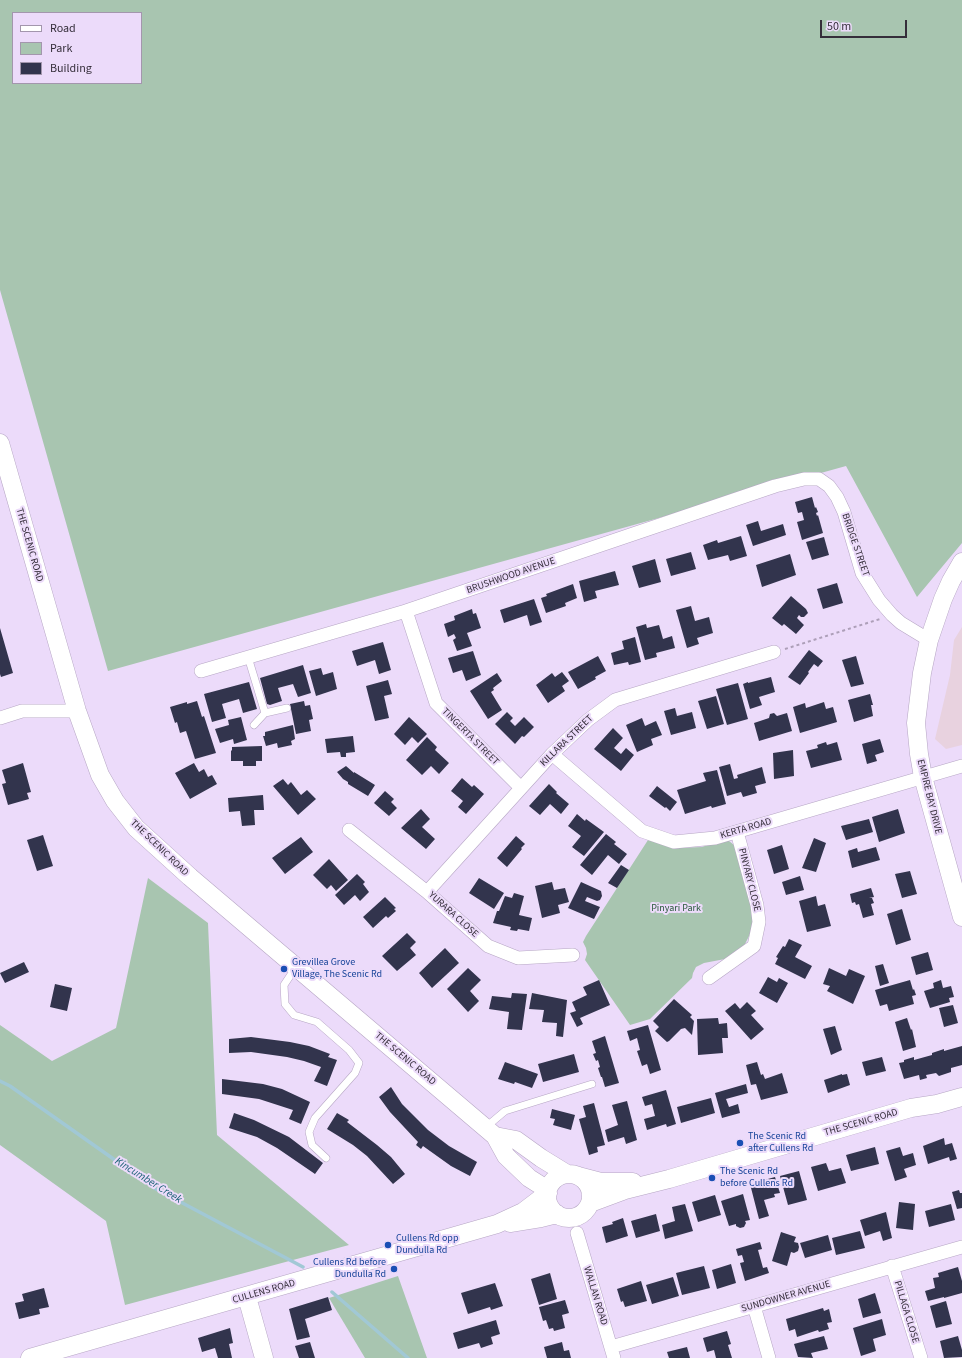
<!DOCTYPE html>
<style>
body{margin:0}
#map{position:relative;width:962px;height:1358px;overflow:hidden;background:#ecdbfa;font-family:"Source Sans 3",sans-serif}
canvas{display:block}
.legend{position:absolute;left:12px;top:12px;width:130px;height:72px;box-sizing:border-box;background:#ecdbfa;border:1px solid #a396ad;margin:0;padding:5px 7px;list-style:none;font-size:12px;color:#352e3a}
.legend li{display:flex;align-items:center;gap:8px;height:20px}
.legend b{width:20px;border:1px solid #a396ad}
.scale{position:absolute;left:820px;top:20px;width:87px;height:18px;box-sizing:border-box;border:2px solid #352e3a;border-top:0;padding-left:5px;font-size:12px;line-height:14px;white-space:nowrap;color:#352e3a;-webkit-text-stroke:3px #ecdbfa;paint-order:stroke}
</style>
<div id="map">
<canvas width="962" height="1358"></canvas>
<ul class="legend">
<li><b style="height:5px;background:#fff"></b>Road</li>
<li><b style="height:11px;background:#a8c5b0"></b>Park</li>
<li><b style="height:11px;background:#32344d"></b>Building</li>
</ul>
<div class="scale">50 m</div>
</div>
<script>
const context = document.querySelector('canvas').getContext('2d');
context.lineJoin = 'round';
function fill(path, color) {
  context.fillStyle = color;
  context.fill(path, 'evenodd');
}
function toPath(rows) {
  const path = new Path2D();
  for (const r of rows) {
    if (r.length === 3) {
      path.moveTo(r[0] + r[2], r[1]);
      path.arc(r[0], r[1], r[2], 0, 2 * Math.PI);
      continue;
    }
    path.moveTo(r[0], r[1]);
    for (let i = 2; i < r.length; i += 2) path.lineTo(r[i], r[i + 1]);
  }
  return path;
}
function stroke(path, color, width, dash) {
  context.strokeStyle = color;
  context.lineWidth = width;
  context.lineCap = dash ? 'butt' : 'round';
  context.setLineDash(dash || []);
  context.stroke(path);
}
function label(font, color, halo, rows, align = 'center') {
  context.font = font + ' "Source Sans 3",sans-serif';
  context.lineWidth = 4;
  context.setLineDash([]);
  context.textBaseline = 'middle';
  context.strokeStyle = halo;
  context.fillStyle = color;
  for (const [text, x, y, turn = 0] of rows) {
    context.save();
    context.translate(x, y);
    context.rotate((+turn || 0) * Math.PI / 180);
    context.textAlign = isNaN(turn) ? turn : align;
    if (halo) context.strokeText(text, 0, 0);
    context.fillText(text, 0, 0);
    context.restore();
  }
}
fill(toPath([
 [962,627,962,745,946,749,935,739,950,675,954,640]
]), '#e8d2df');
fill(toPath([
 [0,0,962,0,962,543,917,597,846,466,108,671,0,290],
 [13,13,141,13,141,83,13,83],
 [648,840,678,848,702,847,719,841,729,841,734,845,753,914,752,930,745,944,738,954,725,959,704,963,696,967,693,973,692,978,650,1019,630,1025,585,960,587,954,586,948,583,942,586,936],
 [148,878,208,923,217,1135,349,1245,125,1305,106,1221,0,1145,0,1025,52,1061,116,1028],
 [398,1276,427,1358,365,1358,329,1298]
]), '#a8c5b0');
stroke(toPath([
 [0,1081,10,1086,156,1189,303,1267],
 [332,1292,408,1358]
]), '#a1c8d5', 3.5);
fill(toPath([
 [812,497,815,508,816,507,818,512,816,513,817,516,818,515,823,533,802,540,797,522,804,520,802,512,798,513,795,502],
 [758,521,761,531,783,524,786,535,753,546,746,525],
 [741,536,747,556,730,561,728,555,708,560,703,545,717,540,718,543],
 [824,537,829,555,812,560,806,542],
 [691,552,696,569,671,576,666,559],
 [790,554,796,575,762,587,756,565],
 [655,559,661,582,639,588,632,566],
 [615,571,619,585,595,591,597,598,584,602,579,581],
 [837,583,843,603,823,609,817,589],
 [573,584,577,598,565,603,566,606,546,613,541,598,547,596,546,594],
 [791,596,806,609,808,613,804,617,801,617,799,615,797,618,804,625,796,634,784,624,782,626,772,618],
 [534,599,542,622,530,626,527,615,504,623,500,610],
 [691,606,695,621,709,617,713,633,697,638,699,644,687,648,676,610],
 [472,609,473,614,476,613,481,628,467,633,472,646,457,651,453,640,456,638,454,634,448,637,444,624,455,620,454,616],
 [646,624,647,628,659,625,663,639,672,636,675,648,656,653,657,657,645,660,636,627],
 [0,628,13,673,1,677,0,674],
 [635,637,641,662,629,665,628,662,614,665,611,653,624,649,622,641],
 [383,642,391,670,379,674,375,660,357,666,352,651],
 [809,650,823,661,818,667,814,664,808,672,809,673,800,685,788,677],
 [473,651,481,675,466,681,462,670,453,673,448,658],
 [598,656,606,671,595,677,596,679,578,689,568,672],
 [856,656,864,684,851,687,842,660],
 [303,665,311,693,298,697,293,684,278,688,282,701,270,705,267,704,260,678],
 [321,668,323,675,333,672,337,689,316,696,309,671],
 [562,672,569,681,562,686,565,691,548,703,536,685,552,673,555,677],
 [497,673,502,681,493,688,494,690,491,692,502,710,488,719,470,691],
 [771,677,775,692,759,697,762,705,750,709,743,684,748,682,748,683],
 [388,680,392,694,384,696,389,718,375,721,366,686],
 [249,682,257,709,243,713,239,699,222,704,226,718,212,722,204,694],
 [738,683,748,719,727,725,716,689],
 [870,694,873,705,871,705,873,716,854,722,848,700],
 [716,696,724,724,707,729,698,701],
 [197,701,202,717,204,716,216,753,195,759,186,731,180,733,177,722,175,723,170,707,187,702,187,704],
 [304,701,305,706,310,705,313,719,309,720,311,731,296,734,290,704],
 [824,702,826,709,833,707,837,722,800,733,793,707,805,703,806,708],
 [675,708,677,716,692,712,696,728,671,735,664,711],
 [507,712,513,718,510,721,515,726,524,717,534,727,524,737,522,736,515,744,495,724],
 [774,713,777,716,787,713,792,731,759,741,754,723,769,718,770,714],
 [241,717,247,740,234,744,233,739,220,743,215,729,229,725,228,720],
 [409,717,427,734,418,743,412,737,405,745,394,734],
 [642,718,645,726,656,721,662,735,651,739,653,745,637,752,626,725],
 [293,725,295,739,291,741,292,745,278,748,277,743,266,746,263,736,265,736,265,732],
 [613,728,623,738,614,748,621,754,626,748,634,755,621,771,594,749],
 [353,736,355,752,346,753,346,757,341,757,340,752,327,753,325,739],
 [427,737,437,747,435,750,449,763,439,774,431,766,422,775,406,760],
 [880,739,884,752,875,755,877,761,867,764,862,744],
 [826,742,827,745,837,742,842,760,811,768,806,751,818,748,817,745],
 [262,746,262,761,256,761,256,766,243,766,243,761,231,761,231,751,232,750,232,747],
 [793,750,794,776,774,779,773,753],
 [23,763,31,792,27,793,29,799,8,805,2,784,6,783,2,770],
 [194,763,199,772,204,769,208,777,212,775,217,784,190,799,175,773],
 [730,764,734,779,738,778,737,775,762,767,766,783,755,786,757,793,743,797,741,792,727,796,719,767],
 [346,766,354,773,354,772,375,785,368,796,348,784,348,782,343,779,337,772],
 [717,770,726,804,712,808,711,806,685,814,677,790,706,781,703,773],
 [462,778,472,787,474,785,484,794,466,814,458,807,463,801,451,791],
 [283,779,288,785,291,782,301,795,307,790,316,799,298,815,273,786],
 [549,784,557,792,556,793,569,804,561,814,550,804,540,815,529,806],
 [657,786,677,802,670,811,666,807,665,808,649,796],
 [385,791,394,799,391,802,397,808,389,816,374,803],
 [263,795,264,810,254,810,255,825,242,826,240,811,229,812,228,798],
 [421,809,430,819,422,827,435,839,426,849,401,828],
 [898,809,905,833,879,842,872,817],
 [577,814,585,821,586,819,604,832,584,856,572,847,581,836,568,826],
 [869,819,873,832,846,840,841,826],
 [606,834,616,842,614,844,627,854,619,864,608,855,592,875,580,865],
 [43,835,53,866,37,871,27,840],
 [516,836,525,844,521,848,522,849,507,867,497,858],
 [301,837,313,852,285,874,272,858],
 [814,838,826,843,816,872,802,868],
 [782,845,789,869,774,874,767,850],
 [876,847,880,860,852,868,848,851,857,848,858,852],
 [329,859,348,880,336,891,331,885,327,889,313,875],
 [621,865,629,870,617,888,608,883],
 [910,871,917,894,902,898,895,874],
 [357,874,365,882,363,884,369,892,360,901,355,895,344,905,335,895],
 [800,876,804,890,786,895,782,882],
 [479,878,504,893,494,909,469,893],
 [552,882,554,890,565,888,569,902,558,905,560,913,542,918,535,886],
 [581,882,601,891,602,896,600,900,597,901,587,897,585,901,600,907,594,919,568,908],
 [871,888,874,897,869,898,872,898,874,903,871,904,874,915,863,918,859,904,856,905,855,902,852,903,850,894],
 [514,893,524,896,519,915,532,918,529,931,518,929,517,931,510,930,511,927,493,923,497,911,499,911,505,896,512,898],
 [816,896,818,906,825,904,831,926,807,932,799,901],
 [385,897,396,908,394,909,396,911,388,918,386,916,373,928,363,917],
 [902,909,911,940,896,945,887,914],
 [407,933,416,942,410,948,416,955,397,971,382,956],
 [789,939,802,945,795,957,812,966,805,979,775,964,778,958,776,957,783,946,785,947],
 [445,948,459,963,432,988,419,973],
 [928,952,933,970,916,975,911,957],
 [24,962,29,972,5,983,0,973],
 [883,964,889,983,880,986,875,966],
 [468,968,481,980,470,991,479,1001,468,1012,447,989],
 [829,968,846,976,849,969,865,976,853,1004,827,991,830,986,823,984],
 [768,977,777,982,779,978,788,983,777,1003,759,993],
 [599,980,610,1005,580,1018,583,1024,577,1027,570,1013,576,1011,572,1002,587,995,583,987],
 [910,980,913,990,914,989,916,995,912,996,914,1004,889,1011,887,1004,880,1006,875,990],
 [941,980,943,988,951,986,954,997,949,998,950,1002,930,1008,924,991,934,988,933,983],
 [55,984,72,988,67,1011,50,1007],
 [512,993,527,994,522,1030,507,1029,509,1012,489,1009,492,996,511,998],
 [532,993,567,1000,563,1037,556,1036,557,1023,542,1022,544,1010,529,1009],
 [674,999,692,1015,690,1017,694,1021,692,1035,685,1028,681,1029,669,1041,667,1042,655,1031,659,1027,653,1021],
 [747,1002,756,1011,751,1015,764,1029,751,1040,725,1011,735,1003,740,1009],
 [953,1005,958,1023,944,1027,939,1008],
 [718,1018,719,1024,727,1023,728,1038,722,1038,723,1053,698,1055,697,1019],
 [907,1018,911,1030,912,1029,916,1047,903,1051,895,1022],
 [648,1025,661,1070,650,1074,647,1064,642,1066,637,1051,640,1050,637,1038,630,1041,627,1031],
 [835,1026,842,1050,831,1055,823,1029],
 [605,1036,619,1083,605,1087,602,1077,601,1077,598,1068,600,1067,598,1060,596,1061,593,1054,596,1053,592,1041],
 [251,1037,290,1042,309,1046,330,1054,328,1057,337,1060,327,1086,314,1081,321,1067,304,1061,287,1057,251,1052,229,1053,229,1039],
 [962,1046,962,1065,951,1068,951,1072,939,1076,936,1073,926,1075,927,1078,920,1080,919,1075,904,1079,899,1063,904,1062,904,1060,914,1057,914,1060,932,1055,932,1053,944,1049,944,1051],
 [574,1054,579,1072,543,1082,538,1064],
 [882,1057,886,1071,866,1076,862,1062],
 [505,1062,538,1074,532,1088,515,1082,514,1084,498,1079],
 [757,1062,761,1075,763,1074,765,1079,782,1073,788,1093,761,1100,756,1084,751,1085,746,1065],
 [842,1074,842,1075,847,1074,850,1085,828,1093,824,1080],
 [222,1079,263,1084,282,1089,310,1102,301,1124,289,1119,293,1110,259,1099,222,1094],
 [746,1084,748,1093,726,1099,729,1107,738,1104,740,1113,722,1118,715,1093],
 [391,1087,402,1104,428,1130,449,1146,477,1162,470,1176,451,1166,423,1146,421,1149,416,1145,418,1142,390,1112,379,1097],
 [666,1090,676,1124,667,1127,666,1124,647,1130,644,1119,655,1116,652,1104,645,1106,642,1097],
 [711,1098,715,1113,681,1123,677,1107],
 [627,1101,637,1140,626,1144,624,1137,608,1142,605,1130,618,1125,612,1105],
 [594,1103,605,1145,597,1147,598,1152,589,1155,579,1119,586,1117,583,1106],
 [552,1109,575,1115,571,1130,553,1125,555,1119,550,1118],
 [234,1113,254,1120,289,1137,323,1163,315,1174,277,1148,257,1137,229,1128],
 [337,1113,349,1120,347,1122,377,1145,391,1157,405,1174,393,1184,367,1156,353,1145,327,1129],
 [944,1138,945,1145,952,1143,957,1159,950,1161,949,1157,928,1164,923,1146],
 [875,1147,879,1164,851,1171,846,1155],
 [900,1147,903,1156,913,1153,916,1165,904,1169,907,1177,895,1181,886,1151],
 [826,1163,829,1171,841,1168,846,1183,818,1191,811,1167],
 [799,1171,807,1200,788,1205,780,1176],
 [775,1177,780,1193,774,1194,775,1197,764,1200,769,1216,759,1219,750,1184],
 [959,1190,960,1193,962,1193,962,1208,957,1209,952,1192],
 [743,1194,750,1220,745,1221,746,1223,744,1227,740,1228,736,1226,736,1224,729,1226,721,1201],
 [715,1195,721,1215,698,1222,692,1202],
 [899,1202,915,1204,913,1230,896,1228],
 [685,1204,693,1231,665,1239,662,1225,675,1221,672,1207],
 [951,1204,955,1220,929,1227,925,1211],
 [886,1212,892,1238,883,1241,880,1231,865,1236,860,1220],
 [656,1214,660,1231,636,1238,631,1221],
 [623,1218,628,1236,606,1243,602,1227,613,1224,612,1222],
 [860,1231,865,1248,836,1255,832,1238],
 [781,1232,796,1237,794,1242,798,1243,799,1247,798,1251,794,1253,791,1252,787,1266,772,1261],
 [828,1235,832,1250,805,1258,800,1243],
 [760,1242,762,1249,758,1250,763,1268,767,1267,769,1273,745,1281,740,1263,744,1262,742,1255,738,1256,736,1249],
 [731,1264,736,1283,717,1289,712,1270],
 [704,1266,710,1288,682,1295,676,1273],
 [958,1267,962,1281,962,1293,944,1298,944,1297,928,1301,925,1291,935,1288,933,1278,939,1277,938,1273],
 [550,1273,557,1299,539,1305,531,1279],
 [673,1277,679,1296,652,1304,646,1285],
 [641,1281,647,1301,625,1307,623,1301,621,1302,617,1289],
 [495,1283,503,1306,491,1310,490,1307,468,1314,461,1293],
 [44,1288,49,1307,39,1309,40,1314,19,1319,15,1303,24,1301,22,1294],
 [875,1293,881,1313,863,1318,858,1299],
 [328,1297,332,1310,305,1319,310,1337,297,1340,289,1309],
 [565,1300,569,1313,562,1315,565,1328,554,1331,553,1328,549,1329,546,1320,543,1321,539,1307],
 [946,1301,952,1324,936,1328,930,1306],
 [823,1308,824,1311,829,1309,832,1322,827,1323,829,1329,819,1332,818,1330,797,1337,795,1329,789,1331,786,1319],
 [882,1319,886,1335,873,1339,876,1351,861,1356,853,1328],
 [496,1320,500,1334,491,1337,493,1344,481,1348,479,1343,458,1349,453,1333],
 [230,1328,233,1343,229,1344,232,1358,218,1358,215,1348,202,1352,198,1338],
 [727,1331,731,1344,728,1345,732,1358,716,1358,714,1350,707,1352,703,1338],
 [824,1336,828,1349,811,1353,813,1358,798,1357,794,1344],
 [958,1336,962,1350,962,1357,944,1358,940,1341],
 [310,1342,315,1358,299,1358,295,1346],
 [562,1342,564,1351,569,1350,571,1358,547,1358,544,1347],
 [687,1347,690,1358,669,1358,667,1352]
]), '#32344d');
const lane = toPath([
 [248,657,265,713,287,708],
 [254,725,265,713],
 [296,967,284,985,285,1004,294,1015,317,1022,349,1050,359,1063,355,1073,315,1118,309,1132,312,1145,326,1158],
 [486,1127,505,1111,592,1084]
]);
const street = toPath([
 [406,611,436,703,521,788],
 [201,671,406,611,775,486,804,479,819,479,829,486,837,497,844,512,862,573,879,600,892,615,901,623,929,640],
 [0,718,22,711,77,711],
 [552,754,642,831,674,842,715,838,962,766],
 [349,830,427,892,488,946,518,958,573,955],
 [427,892,552,754,588,720,615,700,774,652],
 [709,978,754,946,759,922,757,905,737,832],
 [577,1233,614,1358],
 [892,1266,921,1358],
 [754,1306,769,1358],
 [611,1347,962,1247]
]);
const secondary = toPath([
 [0,443,77,711,100,775,115,801,136,828,190,877,495,1136,506,1156,529,1178,548,1190],
 [962,562,951,581,943,599,929,640,922,673,916,723,919,754,923,777,962,917],
 [495,1136,516,1140,541,1158,567,1174],
 [569,1196,22],
 [578,1176,601,1182,633,1182],
 [590,1203,625,1190,669,1179,911,1108,937,1104,962,1097],
 [510,1223,541,1218,557,1214],
 [247,1297,264,1358],
 [30,1358,497,1224,523,1212,548,1193]
]);
stroke(lane, '#b6a6c4', 8);
stroke(street, '#b6a6c4', 14);
stroke(secondary, '#b6a6c4', 19);
stroke(toPath([
 [785,649,880,619]
]), '#ad9fb8', 2, [3, 3]);
stroke(lane, '#fff', 7);
stroke(street, '#fff', 13);
stroke(secondary, '#fff', 18);
for (const [x, y, r, color] of [
 [284,969,4,"#1a4fb4"],
 [740,1143,4,"#1a4fb4"],
 [712,1178,4,"#1a4fb4"],
 [388,1245,4,"#1a4fb4"],
 [394,1269,4,"#1a4fb4"]
]) {
  const dot = new Path2D();
  dot.arc(x, y, r, 0, 2 * Math.PI);
  context.fillStyle = color;
  context.fill(dot);
  stroke(dot, '#ecdbfa', 1.5);
}
label('10px', '#352e3a', '#ecdbfa', [
 ["THE SCENIC ROAD",29,545,74],
 ["BRIDGE STREET",855,545,71],
 ["BRUSHWOOD AVENUE",511,576,-19],
 ["TINGERTA STREET",470,737,45],
 ["KILLARA STREET",567,741,-44],
 ["EMPIRE BAY DRIVE",929,797,76],
 ["KERTA ROAD",746,829,-16],
 ["THE SCENIC ROAD",159,848,44],
 ["PINYARY CLOSE",749,880,76],
 ["YURARA CLOSE",453,915,42],
 ["THE SCENIC ROAD",405,1059,40],
 ["THE SCENIC ROAD",861,1123,-16],
 ["CULLENS ROAD",264,1292,-16],
 ["WALLAN ROAD",595,1296,73],
 ["SUNDOWNER AVENUE",786,1297,-16],
 ["PILLAGA CLOSE",906,1312,73]
]);
label('10px', '#275839', '#ecdbfa', [
 ["Pinyari Park",676,909]
]);
label('10px', '#164399', '#ecdbfa', [
 ["Grevillea Grove",292,963],
 ["Village, The Scenic Rd",292,975],
 ["The Scenic Rd",748,1137],
 ["after Cullens Rd",748,1149],
 ["The Scenic Rd",720,1172],
 ["before Cullens Rd",720,1184],
 ["Cullens Rd opp",396,1239],
 ["Dundulla Rd",396,1251],
 ["Cullens Rd before",386,1263,"right"],
 ["Dundulla Rd",386,1275,"right"]
], 'left');
label('italic 11px', '#155f72', '#ecdbfa', [
 ["Kincumber Creek",148,1181,32]
]);
</script>
